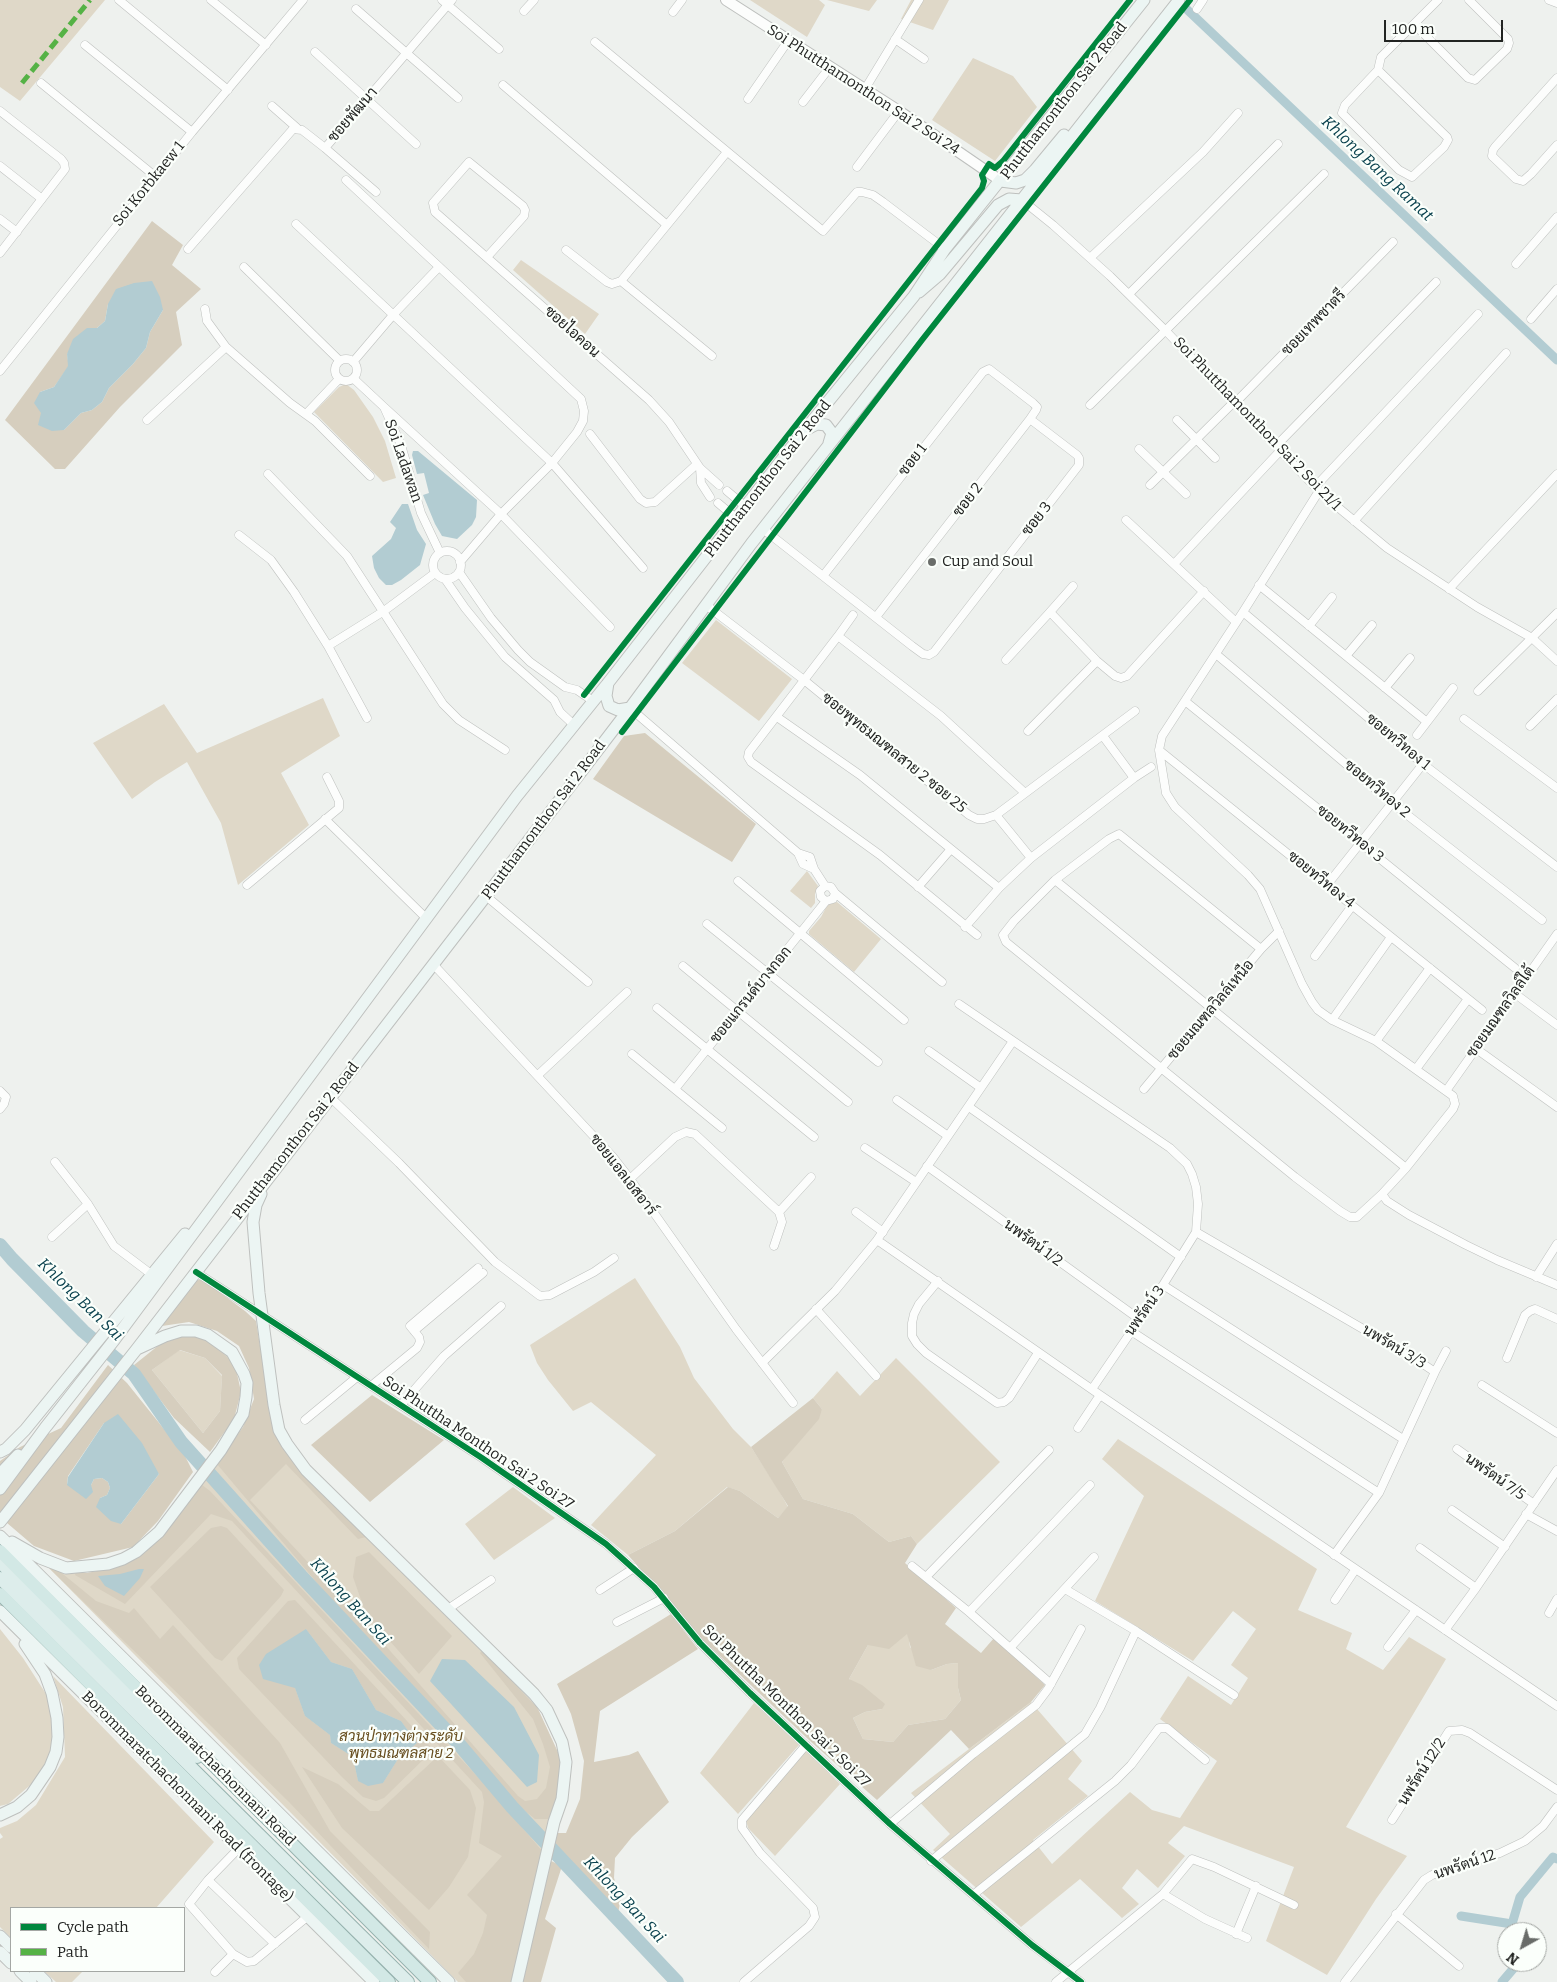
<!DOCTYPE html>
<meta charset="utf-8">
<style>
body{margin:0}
#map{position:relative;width:1557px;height:1982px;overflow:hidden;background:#eef1ee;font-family:Bitter,serif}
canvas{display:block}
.legend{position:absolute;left:10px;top:1907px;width:175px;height:65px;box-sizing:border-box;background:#fbfffb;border:1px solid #a4a7a4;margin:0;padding:6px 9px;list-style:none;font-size:15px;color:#222422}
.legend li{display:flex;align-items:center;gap:10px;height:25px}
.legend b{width:25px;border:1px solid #a4a7a4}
.north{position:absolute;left:1497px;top:1922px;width:50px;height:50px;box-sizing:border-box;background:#fbfffb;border:1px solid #a4a7a4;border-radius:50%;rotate:219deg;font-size:14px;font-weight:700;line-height:20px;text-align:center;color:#222422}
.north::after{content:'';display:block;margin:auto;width:18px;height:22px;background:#696c69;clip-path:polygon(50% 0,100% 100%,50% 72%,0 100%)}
.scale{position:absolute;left:1384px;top:20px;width:119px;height:22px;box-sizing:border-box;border:2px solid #222422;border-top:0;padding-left:6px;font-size:15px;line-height:18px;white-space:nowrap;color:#222422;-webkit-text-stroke:4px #fbfffb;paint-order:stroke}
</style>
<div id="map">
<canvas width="1557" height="1982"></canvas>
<ul class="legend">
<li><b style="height:6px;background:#00873e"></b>Cycle path</li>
<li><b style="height:6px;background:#55b245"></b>Path</li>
</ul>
<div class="north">N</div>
<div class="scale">100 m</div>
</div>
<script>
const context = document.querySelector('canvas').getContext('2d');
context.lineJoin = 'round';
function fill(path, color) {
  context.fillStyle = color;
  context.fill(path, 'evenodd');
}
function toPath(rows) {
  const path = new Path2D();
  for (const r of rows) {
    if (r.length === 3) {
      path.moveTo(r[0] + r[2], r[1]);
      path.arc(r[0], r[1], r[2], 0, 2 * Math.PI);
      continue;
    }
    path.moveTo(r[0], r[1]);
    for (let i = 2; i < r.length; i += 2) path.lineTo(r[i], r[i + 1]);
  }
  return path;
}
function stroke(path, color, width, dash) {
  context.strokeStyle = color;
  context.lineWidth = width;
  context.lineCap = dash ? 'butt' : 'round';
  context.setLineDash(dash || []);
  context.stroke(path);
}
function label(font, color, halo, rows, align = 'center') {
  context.font = font + ' Bitter,Sarabun,serif';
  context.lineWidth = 4.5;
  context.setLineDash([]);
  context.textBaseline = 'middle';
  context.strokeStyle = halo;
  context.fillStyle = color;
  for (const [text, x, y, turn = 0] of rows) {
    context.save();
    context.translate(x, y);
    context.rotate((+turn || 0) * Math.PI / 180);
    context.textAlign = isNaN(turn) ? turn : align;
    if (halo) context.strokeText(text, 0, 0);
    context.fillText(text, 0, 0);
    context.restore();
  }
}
fill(toPath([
 [0,0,105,0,20,101,0,87],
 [750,0,819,0,825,5,807,37],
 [827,0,877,0,869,11],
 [911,0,949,0,933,30,901,19],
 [973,58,1013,76,1037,107,995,161,932,120],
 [521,260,599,314,585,334,513,270],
 [346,384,354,390,373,417,385,441,396,478,383,482,314,412,339,387],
 [716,620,792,679,759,721,682,663],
 [323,698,340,736,281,773,309,825,238,885,221,823,187,762,155,782,132,799,93,743,164,704,197,753],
 [807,871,818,886,815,894,815,903,811,908,790,891],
 [837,902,881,939,854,972,809,934,809,931,821,917,828,904],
 [635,1278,680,1347,694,1378,733,1429,751,1447,777,1487,788,1507,778,1518,740,1491,727,1487,675,1531,628,1555,591,1525,656,1455,591,1402,573,1411,548,1380,537,1363,530,1345],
 [179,1350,205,1358,222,1376,220,1411,203,1433,152,1370],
 [896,1358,1000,1462,917,1544,911,1536,889,1542,853,1514,803,1499,782,1462,822,1409,813,1398,837,1371,860,1396],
 [254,1412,272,1418,281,1446,308,1479,489,1657,537,1707,561,1759,557,1800,514,1982,458,1982,49,1568,87,1573,98,1571,129,1562,144,1553,155,1544,202,1485],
 [1118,1439,1317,1569,1298,1610,1352,1633,1346,1649,1383,1670,1409,1637,1446,1659,1346,1827,1407,1856,1376,1899,1327,1975,1266,1941,1294,1867,1184,1826,1168,1843,1185,1856,1158,1888,1137,1869,1122,1888,1139,1904,1122,1918,1080,1879,1021,1927,933,1850,950,1834,911,1793,1031,1702,1082,1761,1068,1779,1088,1796,1033,1840,1052,1864,1130,1792,1152,1810,1180,1818,1217,1761,1160,1719,1188,1676,1231,1705,1248,1678,1231,1665,1256,1629,1233,1611,1193,1661,1095,1601,1144,1496,1102,1459],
 [513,1487,555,1518,494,1560,465,1524],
 [0,1629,23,1658,48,1697,54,1724,50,1755,34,1782,8,1804,0,1806],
 [908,1633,910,1647,931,1670,947,1664,958,1663,958,1688,961,1700,945,1719,908,1725,893,1742,863,1739,853,1718,865,1712,882,1709,849,1679,868,1645],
 [53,1676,214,1842,156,1908,11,1908,11,1938,0,1927,0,1839,3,1837,0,1833,0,1828,17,1821,36,1805,65,1757,63,1707],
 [754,1703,799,1745,738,1814,700,1773],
 [806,1751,840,1784,775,1856,748,1828,746,1820],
 [44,1971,83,1971,72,1982,56,1982]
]), '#dfd8c8');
fill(toPath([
 [152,221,183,245,172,265,201,289,176,312,182,345,120,407,65,469,55,469,5,420],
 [108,304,163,310,150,332,146,348,133,364,109,388,102,402,92,410,81,413,64,430,41,413,40,392,54,387,69,366,67,354,105,321],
 [645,733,756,824,732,862,593,779,624,736],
 [202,1279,245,1311,256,1321,272,1418,281,1446,308,1479,366,1537,358,1539,286,1464,250,1500,330,1586,351,1598,362,1619,518,1796,525,1801,537,1799,546,1788,550,1767,543,1744,533,1719,480,1653,482,1651,537,1707,561,1759,557,1800,553,1819,535,1819,519,1806,405,1678,323,1590,217,1464,243,1427,254,1399,249,1368,239,1346,217,1331,189,1322,162,1326,195,1281],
 [197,1334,219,1349,235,1364,241,1392,234,1419,210,1452,174,1418,134,1365,169,1337],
 [180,1350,205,1358,222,1375,220,1411,203,1433,152,1370],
 [108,1365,127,1383,184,1454,193,1472,158,1521,133,1547,74,1561,34,1546,0,1517,0,1461,20,1447,61,1428],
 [104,1423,159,1474,121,1524,100,1498,107,1495,110,1488,108,1482,102,1478,94,1479,91,1485,67,1484,68,1476],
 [372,1395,444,1440,370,1502,311,1445],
 [813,1398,822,1409,819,1419,782,1462,803,1499,853,1514,889,1542,911,1536,917,1544,905,1563,956,1608,945,1624,981,1653,994,1638,1045,1685,1031,1702,969,1749,951,1730,877,1800,809,1740,703,1640,628,1555,675,1531,728,1487,740,1491,778,1518,788,1506,751,1447],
 [907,1634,916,1666,931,1670,947,1664,958,1663,958,1688,961,1700,945,1719,908,1725,893,1742,863,1739,853,1718,865,1712,882,1709,885,1704,862,1685,849,1679,868,1645,889,1649],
 [202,1485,210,1491,491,1791,543,1852,514,1982,466,1982,458,1973,474,1954,483,1933,487,1915,467,1895,502,1856,479,1843,484,1802,482,1792,232,1521,211,1514,125,1604,75,1575,76,1572,87,1573,114,1568,129,1562,144,1553,155,1543],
 [221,1526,227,1528,284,1590,281,1596,222,1661,215,1658,150,1587,211,1528],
 [369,1552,452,1636,419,1674,366,1614,353,1577,356,1557],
 [49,1568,58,1570,96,1601,129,1613,134,1608,160,1639,173,1625,280,1743,330,1831,430,1932,429,1949,289,1802],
 [295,1600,432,1748,430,1753,384,1798,376,1801,363,1797,342,1777,239,1669,237,1658,288,1601],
 [306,1629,331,1662,352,1669,376,1710,401,1721,417,1743,398,1759,383,1783,358,1781,353,1757,331,1743,330,1735,305,1716,295,1688],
 [671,1614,698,1649,600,1711,594,1762,629,1755,638,1751,669,1802,632,1837,615,1858,614,1878,621,1899,618,1913,555,1846,557,1833,566,1833,580,1799,584,1761,571,1714,557,1684],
 [438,1756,470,1790,476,1808,468,1857,449,1887,429,1910,342,1828,302,1767,338,1784,370,1811,379,1811],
 [551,1861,562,1866,545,1919,556,1928,541,1982,523,1982]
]), '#d6cebe');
fill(toPath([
 [152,281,160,297,163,310,150,332,146,348,133,364,109,388,102,402,92,410,81,413,64,430,52,431,38,425,41,413,34,403,40,392,54,387,68,366,67,354,73,339,87,328,97,328,105,321,108,304,116,289,134,283],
 [413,451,418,451,477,500,476,517,472,525,457,539,442,536,435,524,423,495,429,493,424,473,417,474,412,455],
 [402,504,408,504,417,530,426,544,420,565,401,580,392,585,386,585,379,578,374,568,372,556,391,539,396,528,390,522],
 [118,1414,142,1443,159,1474,121,1524,111,1521,96,1507,100,1498,107,1495,110,1488,108,1482,102,1478,94,1479,91,1485,93,1492,86,1499,67,1485,68,1477,104,1423],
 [139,1569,144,1569,140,1578,124,1596,105,1586,98,1576,120,1574],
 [306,1629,331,1662,352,1669,376,1710,401,1721,417,1743,398,1759,383,1783,368,1786,358,1781,353,1757,331,1743,330,1735,305,1716,295,1688,263,1679,259,1665,266,1654],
 [442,1659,465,1660,514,1707,539,1755,537,1782,527,1787,430,1681]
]), '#b2ccd2');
stroke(toPath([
 [1177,0,1557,360],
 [1461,1916,1512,1924],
 [1519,1932,1512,1924,1520,1897,1553,1857,1557,1859],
 [1502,1982,1519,1962]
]), '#b2ccd2', 9);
stroke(toPath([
 [0,1245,12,1259,83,1331,134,1374,181,1442,301,1576,458,1743,512,1807,677,1982]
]), '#b2ccd2', 14);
const minor = toPath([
 [119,0,228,90],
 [211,0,266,45],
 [442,0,499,49],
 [1549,0,1557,3],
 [356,9,458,98],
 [1197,9,1203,0],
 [524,11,534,0],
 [673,12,682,0],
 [1414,24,1468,78,1475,80,1507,49,1509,43,1508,39,1469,0],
 [895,39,924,59],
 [595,42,823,231,857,192,862,192,873,195,883,202,945,249],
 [85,45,192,132],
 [315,52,416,144],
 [1378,70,1447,137,1448,140,1444,147,1412,177,1399,170,1342,113,1345,105,1378,70,1381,57,1438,0],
 [1557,78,1495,147,1493,150,1492,156,1516,179,1523,181,1531,174,1557,145],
 [41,83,156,177],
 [503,85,667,225],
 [865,89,919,0],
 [748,99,788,41],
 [803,102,830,67],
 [272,106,297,128],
 [0,111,61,159,64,163,65,169,0,253],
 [325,148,376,192],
 [0,166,42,199],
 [857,167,899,111],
 [346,180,581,399,584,411,583,421,577,432,552,463,501,514,460,562],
 [1022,200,1053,225,1110,276,1165,330,1315,487,1334,504,1387,548,1477,607,1532,638,1557,661],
 [0,219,17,232],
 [296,224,552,463,643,568],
 [188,249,293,129,302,130,325,148,452,0],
 [566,250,607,282,612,284,621,281,727,152],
 [488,256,524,216,525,210,523,206,469,162,433,203,435,212,649,400,669,422,700,468,719,485],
 [1090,258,1203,152,1238,113],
 [1516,264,1557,217],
 [244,267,340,361],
 [621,281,712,356],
 [1129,294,1278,144],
 [205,309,207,321,226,347,290,403,315,421,370,476],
 [1531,319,1557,289],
 [346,370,11],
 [353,362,393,315,439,267],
 [0,371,192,132,303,0],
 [354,379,384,407,401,445,421,513,440,553],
 [1235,403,1393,242],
 [1090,405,1324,174],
 [384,407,501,514,610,627],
 [306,414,339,379],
 [147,420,226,347],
 [1177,420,1215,458],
 [590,434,640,499,646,503,655,502,697,464],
 [1276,446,1436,282],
 [1139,449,1186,494],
 [700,468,701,483,710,497],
 [268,474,347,556,443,704,459,720,505,750],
 [1150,485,1234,402],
 [1315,487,1478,314],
 [727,491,746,507],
 [1319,491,1243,612,1162,736,1159,750,1166,793,1175,807,1248,875,1260,889,1302,984,1312,1002,1318,1010,1332,1020,1376,1041,1453,1096,1455,1104,1453,1109,1406,1168,1382,1194,1387,1201,1409,1215,1466,1245,1497,1260,1557,1285],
 [718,503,737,519],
 [1126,520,1236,622],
 [1354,521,1506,353],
 [763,529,912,646,923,654,929,655,934,652,1079,465,1079,458,1077,455,1030,419],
 [239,535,271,560,294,592,328,646,367,718],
 [447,565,14],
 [1174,564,1280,451],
 [459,572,491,618,518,650,530,662,565,687,577,690,593,701],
 [823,576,983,372,989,369,1033,403,1037,407,1036,410,1030,419,876,617],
 [445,579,465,608,505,657,554,700,560,712,574,725],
 [1259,585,1427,722],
 [1449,589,1557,474],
 [706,605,804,680,969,815,977,819,984,819,996,815,1135,711],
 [1050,612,1073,586],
 [1243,612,1423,764,1557,867],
 [1309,626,1332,597],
 [838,636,853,615],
 [328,646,384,611,435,573],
 [1216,654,1392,803,1542,920],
 [1346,656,1372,625],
 [1006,660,1050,612,1097,661,1115,676,1121,678,1127,676,1204,591],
 [1385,688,1410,658],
 [1478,691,1557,613],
 [1185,701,1515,968],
 [630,708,798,853,810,857,814,869,825,886],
 [777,717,860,775,999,888,965,927],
 [1464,719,1557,788],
 [1530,726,1557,699],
 [1028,731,1097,661],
 [1417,735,1453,688],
 [1159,750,1482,1010],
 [1134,778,1151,767],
 [996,815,1031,858],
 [325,819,427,919],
 [798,853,803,864,814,869],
 [1055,880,1406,1168],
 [738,881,904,1020],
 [247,885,339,808,339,801,327,777],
 [1327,885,1423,764],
 [918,887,951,849],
 [999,888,1031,858,1134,778,1103,736],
 [835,893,942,982],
 [486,896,588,982],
 [707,924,878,1062],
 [977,935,880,855,751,762,748,757,749,752,838,636,941,716,1025,793],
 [1261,949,1119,834,1109,839,1055,880,1014,921,1003,935,1006,942,1295,1177,1340,1211,1350,1217,1357,1217,1382,1194],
 [1315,956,1352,906],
 [433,964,613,1157,630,1179,736,1329,793,1403],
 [683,966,848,1102],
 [1514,993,1557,1025],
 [959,1004,1170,1148,1187,1164,1192,1174,1196,1187,1198,1204,1196,1232,1163,1285,1092,1389],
 [657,1008,814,1137],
 [1332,1020,1391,937],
 [1376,1041,1430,968],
 [1475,1048,1557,1107],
 [929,1051,981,1088],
 [632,1054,722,1128],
 [1416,1069,1468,999],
 [538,1075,627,992],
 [675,1089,826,901,833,899,835,893,831,887,825,886,820,891,821,897,826,901],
 [1144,1089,1261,949,1279,931],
 [0,1091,6,1097,4,1104,0,1109],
 [1446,1091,1557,934],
 [330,1097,399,1163,495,1262,540,1296,550,1295,594,1272,614,1258],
 [897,1100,948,1136],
 [969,1107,1181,1257],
 [865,1148,916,1182],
 [55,1162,88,1204,114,1246,151,1274],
 [927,1166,1139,1319],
 [630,1179,675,1137,686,1132,695,1134,779,1212,782,1222,774,1246],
 [779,1212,811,1177],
 [856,1212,883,1232],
 [1196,1232,1420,1362,1435,1372,1379,1493,1334,1555],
 [52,1237,88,1204],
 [877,1240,1100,1395,1557,1706],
 [196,1272,482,1458,606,1544,654,1587,700,1643,750,1693,890,1824,1032,1945,1081,1982],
 [1536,1277,1557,1244],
 [938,1281,919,1304,914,1314,912,1323,912,1336,917,1344,926,1353,997,1403,1004,1402,1009,1398,1038,1353],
 [1163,1285,1403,1439],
 [816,1309,876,1376],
 [414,1331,483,1273],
 [1131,1331,1379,1493],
 [1507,1358,1525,1315,1530,1311,1535,1309,1557,1319],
 [762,1363,835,1291,877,1240,1013,1041],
 [1435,1372,1446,1351],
 [1482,1385,1557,1433],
 [371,1386,417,1348,420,1342,419,1337,410,1326,478,1268],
 [401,1405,444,1356,501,1306],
 [305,1420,357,1377],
 [1078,1428,1100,1395],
 [1457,1449,1534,1504],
 [1452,1510,1505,1547],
 [1526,1514,1557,1531],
 [1420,1548,1476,1588],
 [912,1566,969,1612,1051,1684],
 [926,1577,1049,1450],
 [1065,1589,1136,1631,1234,1695],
 [600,1590,634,1568],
 [1335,1600,1355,1570],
 [448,1609,491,1580],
 [969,1612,1090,1485],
 [1549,1613,1557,1599],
 [617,1622,664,1598],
 [1445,1630,1476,1588,1557,1470],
 [1388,1647,1416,1610],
 [1010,1648,1094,1557],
 [1392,1820,1449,1731,1462,1730,1470,1733,1557,1790],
 [890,1824,973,1754,1036,1705,1048,1689,1081,1629],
 [239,1848,208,1880,189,1904,233,1954,247,1962,254,1961,307,1917],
 [931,1861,1085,1734,1100,1708,1136,1631],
 [208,1880,275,1944],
 [1163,1894,1205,1919,1247,1938],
 [973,1895,1115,1781,1131,1765,1159,1728,1167,1728,1205,1760],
 [1396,1914,1459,1966],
 [1236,1934,1256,1886],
 [215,1972,233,1954],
 [744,1982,809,1926,815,1917,813,1908,760,1853,742,1828,742,1820,806,1745],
 [1056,1982,1163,1894,1192,1859,1214,1867,1294,1905],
 [1345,1982,1424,1880,1432,1875,1500,1853,1525,1841,1543,1826,1557,1807]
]);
const tertiary = toPath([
 [726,0,899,111,1001,181]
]);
const secondary = toPath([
 [1001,181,1016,183,1025,180,1035,170,1064,135],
 [919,292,940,274,998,205,1009,199,1022,200],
 [807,429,817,424,826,425,832,433,829,443],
 [608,683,606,696,609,706,618,710,630,708],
 [261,1194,256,1205,253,1222,259,1293,274,1405,279,1430,287,1444,306,1470,534,1694,547,1710,562,1742,566,1762,562,1799,554,1822,517,1982],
 [0,1452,6,1449,25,1430,185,1234],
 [0,1474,18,1455],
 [0,1489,45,1428,115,1339,517,796,608,683,805,430,914,296,945,249,1144,0],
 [0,1522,136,1350,486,896,630,708,751,544,1179,0],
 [0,1536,449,1982],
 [12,1542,40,1558,66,1568,108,1564,123,1559,136,1552,159,1532,221,1450,243,1414,246,1397,247,1383,244,1374,232,1352,208,1335,196,1331,181,1331,165,1336,137,1349],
 [0,1611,374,1982],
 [0,1815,17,1807,31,1795,50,1767,56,1752,58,1737,57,1718,52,1693,45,1674,25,1644],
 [0,1936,11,1947],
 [0,1952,11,1963],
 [20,1971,31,1982],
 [35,1971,46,1982]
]);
const primary = toPath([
 [0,1562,197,1757],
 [0,1578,408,1982]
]);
const trunk = toPath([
 [0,1551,430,1982],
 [0,1594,389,1982]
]);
stroke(minor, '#bec0be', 9);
stroke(tertiary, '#bec0be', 12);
stroke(secondary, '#bec0be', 13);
stroke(primary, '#96b2ae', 14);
stroke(trunk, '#96b2ae', 14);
stroke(minor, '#fcfdfc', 8);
stroke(tertiary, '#fcfdfc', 10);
stroke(secondary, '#ecf5f3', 11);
stroke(primary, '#ddedeb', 12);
stroke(trunk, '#d2e8e5', 12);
stroke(toPath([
 [22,83,90,0]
]), '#55b245', 5, [10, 5]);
stroke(toPath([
 [584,695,982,188,984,181,982,175,989,164,995,168,1003,161,1130,0],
 [622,732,922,340,1190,0],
 [196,1272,482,1458,606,1544,654,1587,700,1643,750,1693,890,1824,1032,1945,1081,1982]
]), '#00873e', 6);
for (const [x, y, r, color] of [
 [932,562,5,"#696c69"]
]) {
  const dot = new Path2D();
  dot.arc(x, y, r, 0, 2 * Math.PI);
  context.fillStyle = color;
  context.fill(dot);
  stroke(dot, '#fbfffb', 2);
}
label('15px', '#222422', '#fbfffb', [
 ["Soi Phutthamonthon Sai 2 Soi 24",863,90,33],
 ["Phutthamonthon Sai 2 Road",1064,101,-52],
 ["ซอยพัฒนา",353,115,-49],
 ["Soi Korbkaew 1",149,184,-51],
 ["ซอยเทพชาตรี",1314,323,-46],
 ["ซอยไอคอน",572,332,42],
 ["Soi Phutthamonthon Sai 2 Soi 21/1",1257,424,46],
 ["ซอย 1",913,460,-52],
 ["Soi Ladawan",403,461,71],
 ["Phutthamonthon Sai 2 Road",768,479,-52],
 ["ซอย 2",968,500,-52],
 ["ซอย 3",1037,519,-52],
 ["ซอยทวีทอง 1",1398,742,40],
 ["ซอยพุทธมณฑลสาย 2 ซอย 25",894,753,39],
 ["ซอยทวีทอง 2",1377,789,40],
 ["Phutthamonthon Sai 2 Road",544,820,-53],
 ["ซอยทวีทอง 3",1350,834,39],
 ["ซอยทวีทอง 4",1321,880,39],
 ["ซอยแกรนด์บางกอก",751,995,-51],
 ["ซอยมณฑลวิลล์เหนือ",1211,1010,-50],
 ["ซอยมณฑลวิลล์ใต้",1501,1012,-55],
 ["Phutthamonthon Sai 2 Road",296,1141,-52],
 ["ซอยแอลเอสอาร์",623,1175,52],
 ["นพรัตน์ 1/2",1033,1243,36],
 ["นพรัตน์ 3",1145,1311,-55],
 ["นพรัตน์ 3/3",1394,1347,31],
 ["Soi Phuttha Monthon Sai 2 Soi 27",478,1443,34],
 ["นพรัตน์ 7/5",1495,1477,35],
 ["Soi Phuttha Monthon Sai 2 Soi 27",786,1706,44],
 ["Borommaratchachonnani Road",215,1766,45],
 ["นพรัตน์ 12/2",1422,1772,-58],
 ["Borommaratchachonnani Road (frontage)",187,1797,45],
 ["นพรัตน์ 12",1465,1865,-19]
]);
label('15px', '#222422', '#fbfffb', [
 ["Cup and Soul",942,562]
], 'left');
label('italic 15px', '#674e1f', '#fbfffb', [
 ["สวนป่าทางต่างระดับ",401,1737],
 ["พุทธมณฑลสาย 2",401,1754]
]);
label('italic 16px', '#09414d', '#fbfffb', [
 ["Khlong Bang Ramat",1377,169,43],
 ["Khlong Ban Sai",80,1300,44],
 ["Khlong Ban Sai",350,1602,48],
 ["Khlong Ban Sai",624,1900,47]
]);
</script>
